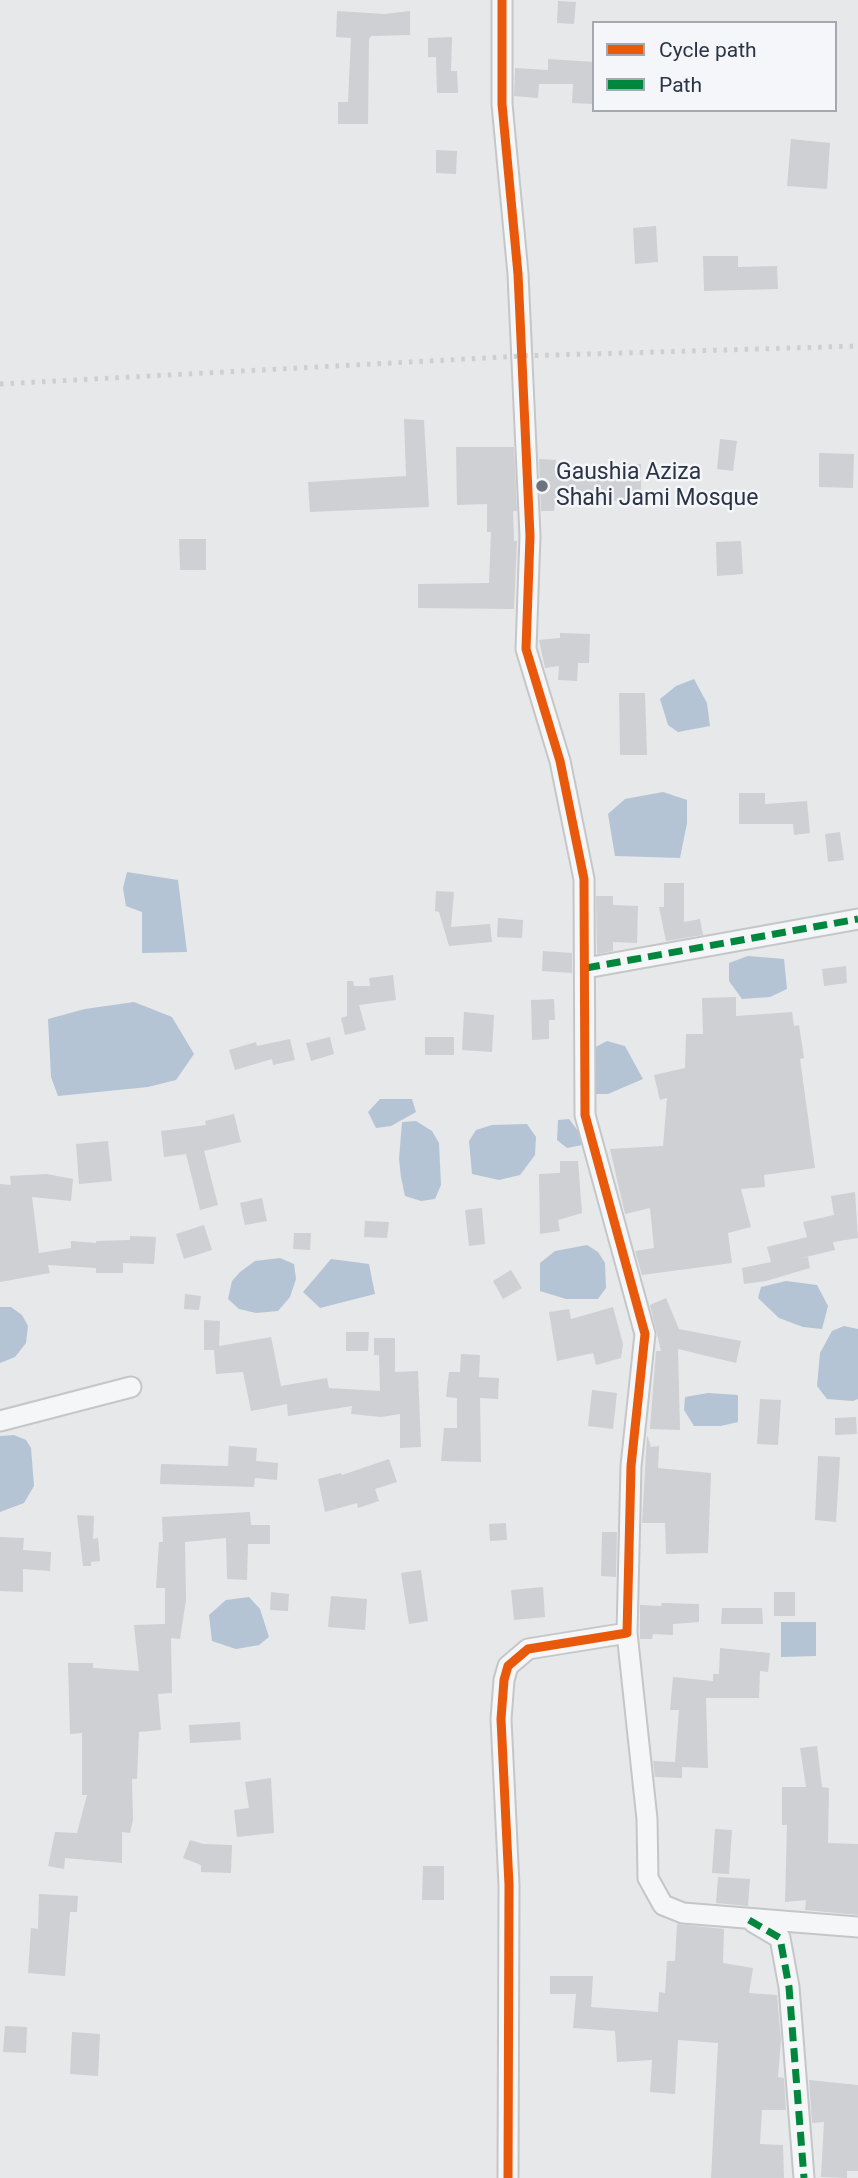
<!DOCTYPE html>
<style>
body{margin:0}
#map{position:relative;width:858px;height:2178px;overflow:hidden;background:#e6e8ea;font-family:Roboto,sans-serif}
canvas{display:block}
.legend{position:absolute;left:592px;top:21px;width:245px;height:91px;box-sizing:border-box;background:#f4f6f9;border:2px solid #a4a8b1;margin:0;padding:9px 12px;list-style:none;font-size:21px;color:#2b3445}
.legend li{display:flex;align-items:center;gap:14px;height:35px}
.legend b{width:35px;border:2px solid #a4a8b1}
</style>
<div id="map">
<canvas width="858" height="2178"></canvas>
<ul class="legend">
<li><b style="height:9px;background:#e8590c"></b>Cycle path</li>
<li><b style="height:9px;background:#00873e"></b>Path</li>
</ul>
</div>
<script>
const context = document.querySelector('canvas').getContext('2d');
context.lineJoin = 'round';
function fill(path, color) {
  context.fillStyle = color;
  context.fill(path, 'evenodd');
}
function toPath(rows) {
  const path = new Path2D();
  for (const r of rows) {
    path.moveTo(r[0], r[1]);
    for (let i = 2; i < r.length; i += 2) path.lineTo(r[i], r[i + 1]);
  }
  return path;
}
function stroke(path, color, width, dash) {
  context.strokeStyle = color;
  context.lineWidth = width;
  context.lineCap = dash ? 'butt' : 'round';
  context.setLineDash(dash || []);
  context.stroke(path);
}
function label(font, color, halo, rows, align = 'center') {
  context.font = font + ' Roboto,sans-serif';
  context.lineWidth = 5;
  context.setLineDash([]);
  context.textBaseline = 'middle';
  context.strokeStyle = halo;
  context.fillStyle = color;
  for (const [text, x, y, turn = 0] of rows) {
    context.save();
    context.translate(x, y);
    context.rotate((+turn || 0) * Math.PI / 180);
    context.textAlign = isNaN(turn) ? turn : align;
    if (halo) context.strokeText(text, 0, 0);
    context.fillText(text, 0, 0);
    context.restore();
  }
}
fill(toPath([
 [694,679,707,703,710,726,678,732,668,725,660,699,676,686],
 [663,792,687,800,687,823,680,858,615,856,608,814,625,799],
 [127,872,178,880,187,952,142,953,142,912,126,906,123,888],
 [748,956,784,959,787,989,770,997,742,999,729,981,729,963],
 [134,1002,172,1017,194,1054,176,1080,148,1087,58,1096,51,1077,48,1019,85,1009],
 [607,1041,625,1046,643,1079,608,1094,595,1094,590,1071,592,1049],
 [380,1099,412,1099,416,1112,391,1126,376,1128,368,1112],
 [569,1119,582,1136,582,1145,567,1148,557,1140,558,1120],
 [416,1121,432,1131,439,1143,441,1185,435,1199,421,1201,405,1196,401,1177,399,1159,402,1122],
 [527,1124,536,1137,535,1155,520,1175,499,1180,472,1174,469,1141,476,1130,492,1125],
 [587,1245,598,1252,605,1263,606,1288,598,1299,566,1299,540,1291,540,1263,555,1251],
 [280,1258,294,1264,296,1279,290,1297,278,1311,256,1313,239,1309,228,1299,232,1281,240,1272,255,1261],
 [331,1259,369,1264,375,1294,320,1308,303,1292],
 [786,1281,817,1285,828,1306,822,1329,803,1327,779,1318,758,1298,761,1287],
 [0,1307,11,1307,22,1315,28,1326,26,1343,15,1357,0,1363],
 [844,1326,858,1329,858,1399,853,1401,827,1399,817,1386,820,1353,832,1331],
 [708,1393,738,1395,738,1422,721,1426,694,1426,684,1410,685,1397],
 [14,1435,26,1440,31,1448,34,1486,24,1503,0,1512,0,1436],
 [249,1597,260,1609,269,1637,259,1645,236,1649,212,1641,209,1615,226,1600],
 [781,1622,816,1622,816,1656,781,1657]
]), '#b4c4d5');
fill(toPath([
 [558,1,576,2,574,24,557,23],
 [337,11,384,14,410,11,410,35,371,36,369,39,368,124,338,124,338,102,348,102,351,38,336,37],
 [452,37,451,71,457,71,458,93,437,93,436,57,428,57,428,38],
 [548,59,594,62,593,104,572,103,573,84,539,84,538,98,514,96,515,68,548,70],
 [791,139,830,143,827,189,787,186],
 [436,150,457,151,456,174,436,173],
 [656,226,658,262,635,264,633,228],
 [703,256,738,256,738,267,777,266,778,289,704,291],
 [404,419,424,420,429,507,310,512,308,482,406,476],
 [720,439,737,441,733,471,717,469],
 [456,447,514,447,517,511,513,511,514,541,517,541,514,609,418,608,418,584,489,583,491,532,487,532,487,504,457,505],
 [819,453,854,454,853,488,819,487],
 [539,459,556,460,555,470,608,471,608,464,641,464,641,500,555,502,554,511,541,511],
 [179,539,206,539,206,570,180,570],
 [741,541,743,574,717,576,716,542],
 [560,633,590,634,589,663,578,663,577,681,558,680,559,666,545,668,539,640,560,638],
 [619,693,645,693,647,755,620,755],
 [739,793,765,793,765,804,807,801,810,833,794,835,793,824,739,824],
 [840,832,844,860,828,862,825,834],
 [664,883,684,883,684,922,700,919,703,935,666,941,659,907,664,907],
 [436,891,454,892,451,927,490,924,492,942,449,946,439,912,435,911],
 [596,896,613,896,613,905,638,906,637,943,613,942,613,951,597,954],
 [498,918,523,920,522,938,497,937],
 [543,951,572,953,572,973,542,971],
 [846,966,847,983,824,986,822,969],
 [393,975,396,1000,359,1005,366,1030,345,1035,341,1018,347,1016,347,981,353,981,354,986,370,986,369,978],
 [736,997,736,1016,792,1012,794,1026,799,1025,804,1058,800,1059,815,1168,764,1175,765,1187,741,1189,751,1227,728,1233,732,1263,642,1275,635,1251,654,1248,650,1208,625,1214,610,1149,663,1146,667,1098,660,1100,654,1075,685,1068,686,1034,703,1034,702,998],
 [554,999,555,1020,549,1020,549,1039,532,1040,531,1000],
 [464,1012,494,1015,492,1052,462,1050],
 [330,1037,334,1054,311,1061,306,1043],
 [425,1037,454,1037,454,1055,425,1055],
 [290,1039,295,1060,273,1065,272,1059,235,1070,229,1050,256,1042,257,1046],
 [234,1114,241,1142,204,1151,218,1205,200,1210,186,1154,164,1157,161,1131,206,1125,205,1121],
 [108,1141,112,1181,79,1184,76,1144],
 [560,1161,578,1161,582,1213,558,1220,560,1231,540,1234,539,1174,560,1173],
 [47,1174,73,1179,71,1201,32,1197,39,1253,71,1248,71,1241,96,1243,96,1241,130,1240,130,1236,156,1237,154,1264,123,1263,123,1273,96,1273,96,1268,48,1265,50,1273,0,1282,0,1184,11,1185,10,1176],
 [855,1192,858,1238,833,1242,835,1250,798,1259,808,1257,810,1268,766,1281,744,1284,742,1268,771,1262,767,1247,807,1237,803,1222,834,1215,831,1196],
 [262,1198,267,1221,245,1225,240,1203],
 [482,1208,485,1244,469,1246,465,1210],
 [365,1221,389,1222,387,1238,364,1237],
 [204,1225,212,1250,184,1259,176,1234],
 [294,1233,311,1233,310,1250,293,1249],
 [511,1270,522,1288,503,1299,493,1281],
 [185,1294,201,1296,199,1310,184,1309],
 [666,1298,679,1329,741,1341,736,1363,678,1349,680,1430,650,1429,656,1351,661,1351,650,1305],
 [613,1307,623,1344,621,1358,596,1365,593,1353,557,1361,549,1312,569,1309,571,1319],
 [204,1320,220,1321,219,1346,271,1337,281,1386,327,1378,329,1388,380,1391,379,1355,374,1355,374,1338,395,1338,395,1372,418,1371,421,1447,400,1448,400,1414,381,1417,351,1414,352,1406,288,1416,287,1404,251,1411,243,1372,216,1374,214,1350,204,1350],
 [346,1332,369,1332,368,1351,346,1351],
 [461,1354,480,1355,479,1377,499,1378,498,1399,480,1398,481,1462,441,1461,444,1428,457,1428,457,1398,446,1397,449,1372,460,1372],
 [592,1390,617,1393,613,1429,588,1426],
 [760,1399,781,1400,778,1445,757,1444],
 [856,1417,857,1434,835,1435,835,1418],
 [647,1435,651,1447,659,1446,658,1468,711,1473,708,1553,666,1554,665,1523,642,1523],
 [229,1446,257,1448,256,1461,278,1463,277,1480,255,1478,254,1487,160,1484,161,1464,228,1466],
 [818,1456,840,1457,836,1522,815,1520],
 [389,1459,397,1482,375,1489,379,1501,358,1508,357,1503,325,1512,318,1479,341,1473,342,1475],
 [250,1512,251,1525,270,1525,270,1544,248,1544,247,1580,227,1579,226,1538,185,1542,186,1600,180,1639,171,1638,172,1693,158,1694,161,1730,139,1732,137,1779,132,1779,133,1820,130,1833,122,1832,122,1863,65,1858,64,1869,48,1866,55,1832,77,1833,87,1795,82,1795,82,1733,70,1734,68,1663,93,1663,93,1668,139,1671,134,1625,165,1624,165,1588,156,1588,159,1542,163,1542,162,1517],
 [77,1515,94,1516,93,1539,98,1538,100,1561,91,1562,91,1566,83,1566],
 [506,1523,507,1540,490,1541,489,1524],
 [602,1532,617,1532,616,1577,601,1576],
 [0,1537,24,1538,23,1550,51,1552,50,1571,23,1569,23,1592,0,1591],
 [421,1570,428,1621,409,1624,401,1573],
 [543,1587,545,1617,514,1620,511,1590],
 [271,1592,289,1594,288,1611,270,1610],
 [774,1592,795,1592,795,1616,774,1616],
 [331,1596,367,1599,365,1630,328,1627],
 [662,1603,699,1604,699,1622,673,1624,673,1635,653,1634,652,1639,640,1639,640,1605,661,1606],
 [722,1608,762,1608,763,1624,721,1624],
 [720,1648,770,1653,768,1672,760,1671,759,1698,706,1698,708,1768,682,1767,682,1778,655,1777,653,1761,675,1762,679,1710,670,1710,673,1677,713,1681,713,1674,719,1674],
 [240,1722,241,1740,190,1743,189,1725],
 [817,1746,822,1787,829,1788,828,1843,858,1844,858,1915,805,1910,806,1900,785,1902,787,1825,782,1825,782,1787,806,1787,800,1748],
 [271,1778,274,1833,237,1837,234,1810,249,1808,245,1782],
 [715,1829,732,1830,729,1874,712,1873],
 [190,1840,203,1844,232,1845,231,1873,201,1872,201,1865,183,1858],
 [423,1866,444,1866,444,1900,422,1900],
 [718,1877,750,1879,748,1906,716,1903],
 [39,1894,78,1896,77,1912,70,1912,65,1976,28,1973,31,1928,38,1929],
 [677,1924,724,1929,723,1963,753,1968,749,1993,777,1995,781,2040,778,2077,784,2078,786,2110,762,2110,760,2144,783,2145,784,2178,711,2178,718,2043,678,2040,675,2094,650,2092,652,2060,617,2062,615,2031,573,2028,576,1994,550,1994,550,1976,593,1976,591,2007,658,2012,659,1992,665,1993,667,1961,675,1961],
 [5,2026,27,2027,26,2053,3,2052],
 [72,2032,100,2034,98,2076,70,2074],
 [809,2080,858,2085,858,2171,847,2171,847,2178,821,2177,824,2122,812,2123]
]), '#ced0d3');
const minor = toPath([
 [502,0,502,104,518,274,530,536,526,649,560,761,584,879,585,1115,645,1334,631,1466,627,1633,528,1649,508,1666,504,1680,501,1719,509,1885,508,2178],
 [586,968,858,919],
 [0,1421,131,1387],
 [627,1633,647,1819,648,1878,663,1905,683,1913,858,1927],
 [753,1922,780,1938,789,1987,804,2178]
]);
stroke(minor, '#c4c6c8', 23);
stroke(minor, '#f5f6f7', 19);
stroke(toPath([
 [0,384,522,356,858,346]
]), '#cecfd2', 5, [3.5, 7]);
stroke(toPath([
 [586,968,858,919],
 [749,1920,780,1938,789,1987,804,2178]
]), '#00873e', 7, [14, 7]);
stroke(toPath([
 [502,0,502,104,518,274,530,536,526,649,560,761,584,879,585,1115,645,1334,631,1466,627,1633,528,1649,508,1666,504,1680,501,1719,509,1885,508,2178]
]), '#e8590c', 9);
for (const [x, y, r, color] of [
 [542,486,7,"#6c737f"]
]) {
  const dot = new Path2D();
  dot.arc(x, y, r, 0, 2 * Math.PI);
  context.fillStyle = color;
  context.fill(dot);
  stroke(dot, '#f4f6f9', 2.5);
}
label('23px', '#2b3445', '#f4f6f9', [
 ["Gaushia Aziza",556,473],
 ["Shahi Jami Mosque",556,499]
], 'left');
</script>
